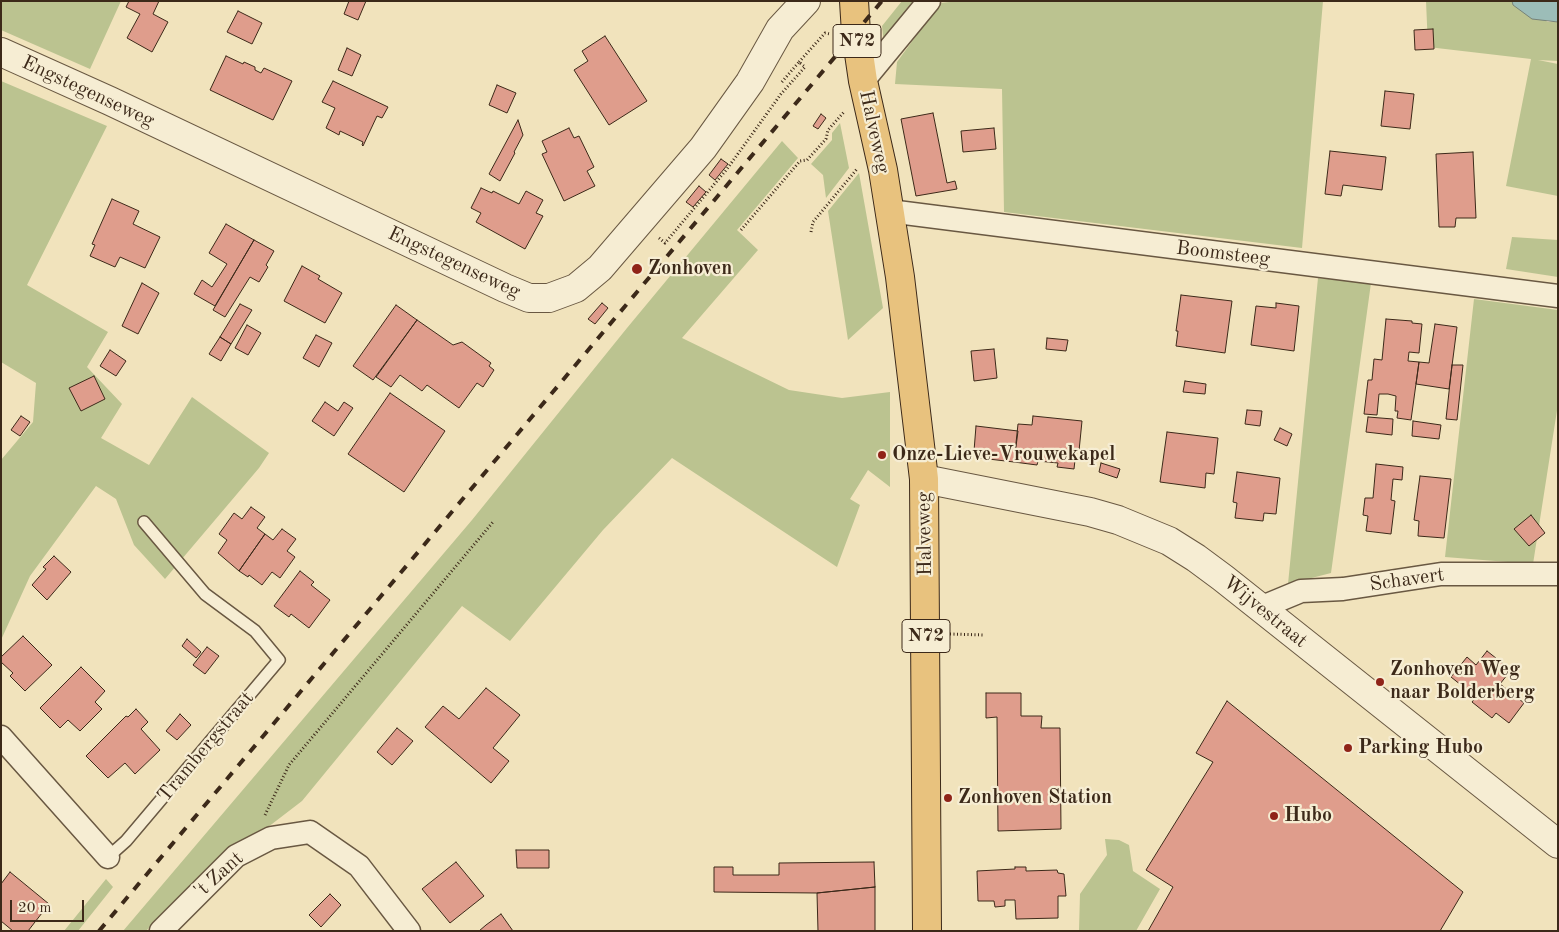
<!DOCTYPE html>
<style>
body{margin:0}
#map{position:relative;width:1559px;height:932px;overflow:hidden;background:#f1e3bc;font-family:"Old Standard TT",serif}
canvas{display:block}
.frame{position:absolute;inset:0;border:2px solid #3c2919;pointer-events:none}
.scale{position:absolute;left:10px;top:900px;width:74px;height:22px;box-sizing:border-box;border:2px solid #3c2919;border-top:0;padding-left:6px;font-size:15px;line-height:18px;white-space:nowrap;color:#3c2919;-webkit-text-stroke:4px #f6edd3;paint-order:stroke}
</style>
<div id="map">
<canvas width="1559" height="932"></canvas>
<div class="frame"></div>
<div class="scale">20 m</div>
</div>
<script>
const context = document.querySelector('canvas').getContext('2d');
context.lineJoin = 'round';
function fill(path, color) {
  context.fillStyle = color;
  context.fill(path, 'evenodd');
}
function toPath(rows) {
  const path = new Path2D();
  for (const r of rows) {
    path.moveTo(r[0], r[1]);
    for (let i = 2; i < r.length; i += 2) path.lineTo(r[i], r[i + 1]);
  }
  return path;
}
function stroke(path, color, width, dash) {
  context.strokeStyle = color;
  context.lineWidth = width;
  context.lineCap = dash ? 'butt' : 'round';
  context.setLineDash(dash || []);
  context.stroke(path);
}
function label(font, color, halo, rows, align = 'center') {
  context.font = font + ' "Old Standard TT",serif';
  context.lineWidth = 4.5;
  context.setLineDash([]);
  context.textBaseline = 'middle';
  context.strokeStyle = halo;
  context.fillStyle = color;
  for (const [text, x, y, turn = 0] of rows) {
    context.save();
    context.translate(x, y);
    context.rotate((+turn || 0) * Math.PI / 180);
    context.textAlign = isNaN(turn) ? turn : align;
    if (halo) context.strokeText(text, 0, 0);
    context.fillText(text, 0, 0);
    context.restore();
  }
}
fill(toPath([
 [1,1,121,1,90,69,1,30],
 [902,1,919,1,884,44,882,26],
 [958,1,1323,1,1302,248,1004,212,1002,89,895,84,897,62,940,3],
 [1426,1,1512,1,1513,5,1548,22,1558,22,1558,61,1538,60,1558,64,1558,196,1506,186,1531,59,1428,47],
 [1,81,107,126,27,285,108,332,87,367,122,404,101,438,149,465,192,397,269,453,259,468,165,579,134,545,116,499,96,486,30,576,1,640,1,460,33,422,36,383,1,362],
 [840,123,849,168,826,198,823,175,811,164,832,140,832,133],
 [782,141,798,158,737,230,758,250,682,338,789,390,842,398,890,392,890,487,868,470,850,499,860,505,837,567,672,458,603,530,510,641,462,606,302,801,272,824,226,854,169,906,146,931,123,931,472,520,627,328],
 [859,173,883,308,848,340,828,211],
 [1512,237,1558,240,1558,277,1506,269],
 [1318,278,1371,283,1331,573,1288,584],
 [1474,299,1558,310,1558,404,1533,564,1445,557],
 [1105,839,1119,840,1129,845,1133,871,1160,889,1136,931,1079,931,1080,894,1107,855],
 [106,879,113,887,78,931,64,931]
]), '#bbc390');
const water = toPath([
 [1512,1,1558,1,1558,22,1532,19,1513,5,1512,1]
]);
fill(water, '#9cbdb8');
stroke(water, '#768278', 1);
const building = toPath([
 [129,1,159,1,153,14,168,22,152,52,127,38,140,14,126,7,129,1],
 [349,1,366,1,358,20,344,14,349,1],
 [238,11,262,23,252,44,227,32,238,11],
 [1433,29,1434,49,1415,50,1414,30,1433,29],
 [605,36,647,101,609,125,574,70,588,61,582,51,605,36],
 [347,48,361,55,352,76,338,70,347,48],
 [226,56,243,64,244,62,255,67,255,70,261,73,264,68,292,81,273,120,210,90,226,56],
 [333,81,388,107,382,118,377,116,363,146,362,145,363,142,340,131,339,135,326,128,335,108,322,102,333,81],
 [497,85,516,93,507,113,489,105,497,85],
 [1385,91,1414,94,1410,129,1381,126,1385,91],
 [933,113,947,183,955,181,957,189,916,196,901,119,933,113],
 [821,114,826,118,818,129,813,126,821,114],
 [518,120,523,135,514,152,515,153,500,181,489,174,518,120],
 [569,128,574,138,579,136,594,167,587,171,595,186,564,201,542,154,547,152,542,141,569,128],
 [994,128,996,149,963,152,961,131,994,128],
 [1330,151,1386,157,1382,190,1343,185,1341,196,1325,194,1330,151],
 [1473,152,1476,218,1456,218,1455,227,1439,227,1436,154,1473,152],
 [721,159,728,164,715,180,709,175,721,159],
 [699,186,706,192,693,207,686,202,699,186],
 [481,188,492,193,493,191,519,204,526,191,543,200,536,213,543,216,525,249,476,222,481,213,471,208,481,188],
 [112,199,139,211,133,224,160,237,145,268,120,257,115,267,90,256,95,245,92,244,112,199],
 [226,224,254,240,215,306,194,294,202,280,212,287,227,264,209,253,226,224],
 [254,240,274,251,266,265,268,267,259,282,250,277,225,317,213,310,254,240],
 [302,266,320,276,318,279,342,293,325,323,284,301,302,266],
 [142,283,159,293,138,334,122,326,142,283],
 [1181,295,1232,301,1225,353,1176,346,1178,331,1176,331,1181,295],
 [602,303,608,308,595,324,588,319,602,303],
 [1276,303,1299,306,1294,351,1251,345,1256,306,1276,308,1276,303],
 [240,304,252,310,231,344,220,337,240,304],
 [396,305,417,320,373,380,353,366,396,305],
 [1386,319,1412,321,1412,323,1422,324,1419,353,1409,352,1408,361,1419,362,1411,420,1397,418,1398,411,1395,411,1396,396,1388,394,1379,394,1377,415,1364,414,1368,380,1372,380,1374,359,1382,360,1386,319],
 [417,320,453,345,462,342,491,363,489,366,494,370,483,387,477,383,459,408,427,385,422,391,400,375,391,387,376,377,417,320],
 [1435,324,1457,327,1449,389,1416,384,1419,362,1429,363,1435,324],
 [247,325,261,333,248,355,235,348,247,325],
 [316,335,332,343,319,367,303,358,316,335],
 [220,337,231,344,221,361,209,354,220,337],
 [1047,338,1068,340,1066,351,1046,349,1047,338],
 [994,349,997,378,974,381,971,351,994,349],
 [110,350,126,361,116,376,100,366,110,350],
 [1452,365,1463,365,1457,420,1446,419,1452,365],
 [94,376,105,399,81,411,69,388,94,376],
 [1185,381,1206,384,1205,394,1183,392,1185,381],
 [390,393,445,431,404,492,348,454,390,393],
 [325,402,338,411,344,402,353,408,334,436,312,421,325,402],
 [1247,410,1262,411,1260,426,1245,424,1247,410],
 [21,416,30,422,20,436,11,430,21,416],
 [1033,416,1082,421,1079,451,1076,451,1074,469,1057,467,1058,463,1038,461,1037,465,1014,462,1018,424,1032,425,1033,416],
 [1368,417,1393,419,1392,435,1366,432,1368,417],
 [1413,421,1441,425,1439,439,1412,436,1413,421],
 [976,426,1018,431,1014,462,980,458,974,451,976,426],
 [1280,428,1292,434,1287,446,1274,440,1280,428],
 [1167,432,1218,438,1214,474,1206,473,1205,488,1160,482,1167,432],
 [1101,463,1120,469,1117,478,1099,472,1101,463],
 [1376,464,1403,467,1402,480,1393,479,1391,500,1395,501,1391,534,1366,531,1368,516,1363,515,1365,498,1373,498,1376,464],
 [1237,472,1280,478,1276,514,1264,513,1263,521,1235,518,1237,503,1233,502,1237,472],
 [1420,476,1451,479,1444,538,1418,536,1419,521,1414,520,1420,476],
 [251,507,265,517,257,528,265,534,239,571,218,553,227,540,219,534,234,513,242,519,251,507],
 [1531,515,1545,533,1529,546,1514,529,1531,515],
 [282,529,296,539,287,551,295,557,280,578,272,572,262,585,249,575,248,577,239,571,265,534,273,540,282,529],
 [54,556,71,572,47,600,32,585,46,569,43,567,54,556],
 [300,571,314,582,311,585,330,600,309,628,291,614,289,617,274,606,300,571],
 [23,636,52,665,25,691,10,676,13,673,1,662,1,657,23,636],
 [187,639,201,652,196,658,182,646,187,639],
 [207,647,219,656,205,674,193,665,207,647],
 [1487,651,1511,670,1500,684,1524,703,1509,723,1496,713,1492,718,1472,702,1476,697,1451,677,1467,657,1476,665,1487,651],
 [81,667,105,691,95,702,102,709,80,731,68,720,60,728,40,708,81,667],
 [486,688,520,715,493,748,509,761,491,783,425,727,443,706,459,719,486,688],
 [986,693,1021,693,1021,716,1042,716,1041,728,1060,728,1061,829,998,831,997,717,986,718,986,693],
 [1227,701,1463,892,1440,931,1148,931,1173,887,1146,870,1213,762,1196,753,1227,701],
 [136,709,148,722,141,729,160,750,135,774,125,763,108,778,86,756,126,716,128,717,136,709],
 [180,714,191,725,177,740,166,731,180,714],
 [397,728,413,741,392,765,377,752,397,728],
 [516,850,549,850,549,868,517,868,516,850],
 [456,862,484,896,450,923,422,889,456,862],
 [874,862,875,887,817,893,714,892,714,867,733,867,733,875,779,875,779,863,874,862],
 [1015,867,1026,867,1026,871,1057,870,1058,873,1064,874,1066,896,1058,896,1058,918,1016,919,1015,900,1005,900,1005,906,995,907,994,901,978,901,977,871,1015,869,1015,867],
 [10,872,49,904,28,931,13,931,1,921,1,884,10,872],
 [875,887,875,931,818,931,817,893,875,887],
 [330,894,341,905,321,927,309,915,330,894],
 [501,914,513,931,479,931,486,925,501,914]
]);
fill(building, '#df9d8c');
stroke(building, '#3c2919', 1);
const service = toPath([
 [108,857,126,841,279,660,255,631,205,594,144,522]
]);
const minor = toPath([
 [863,81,929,1],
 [889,211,1558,296],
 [1260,608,1301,591,1343,589,1441,574,1558,574],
 [1,737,108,857],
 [161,931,236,856,271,838,310,832,359,866,409,931]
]);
const tertiary = toPath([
 [1,52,110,101,505,288,529,298,549,298,576,288,600,268,703,148,750,82,780,29,806,1],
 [924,479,1090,512,1118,520,1169,541,1196,558,1223,578,1558,844]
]);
const primary = toPath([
 [854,1,856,33,863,81,883,170,900,277,924,479,927,931]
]);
stroke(service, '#695842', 14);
stroke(minor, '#695842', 25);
stroke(tertiary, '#695842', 30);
stroke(primary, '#3c2919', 30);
stroke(toPath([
 [799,62,825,33,830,34],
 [741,230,800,161,807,160,826,139,828,130,844,112],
 [811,232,813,222,857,169],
 [659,238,665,243,727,169,781,94,805,67,799,62,781,83],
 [950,634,984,635],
 [265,815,289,765,493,522]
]), '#3c2919', 3, [1, 2.5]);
stroke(service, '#f6edd3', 11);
stroke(minor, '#f6edd3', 22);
stroke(tertiary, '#f6edd3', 28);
stroke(primary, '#e8c27e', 28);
stroke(toPath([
 [99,931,882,1]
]), '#3c2919', 4, [9, 9]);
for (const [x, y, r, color] of [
 [637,269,6,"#8f2418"],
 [882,455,5,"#8f2418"],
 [1380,682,5,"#8f2418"],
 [1348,748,5,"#8f2418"],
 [948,798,5,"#8f2418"],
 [1274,816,5,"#8f2418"]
]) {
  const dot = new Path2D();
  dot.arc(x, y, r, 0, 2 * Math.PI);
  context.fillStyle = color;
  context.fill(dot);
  stroke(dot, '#f6edd3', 2);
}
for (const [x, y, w] of [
 [857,41,48],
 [926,636,48]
]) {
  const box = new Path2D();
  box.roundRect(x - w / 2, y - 16.5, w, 33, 4);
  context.fillStyle = '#f6edd3';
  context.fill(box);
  stroke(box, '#3c2919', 1);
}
label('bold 19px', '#3c2919', null, [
 ["N72",857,41],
 ["N72",926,636]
]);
label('20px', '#3c2919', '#f6edd3', [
 ["Engstegenseweg",88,92,25],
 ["Halveweg",874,132,78],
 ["Boomsteeg",1223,254,7],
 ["Engstegenseweg",454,263,25],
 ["Halveweg",925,534,-91],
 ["Schavert",1407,580,-8],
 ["Wijvestraat",1265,612,39],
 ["Trambergstraat",206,747,-50],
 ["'t Zant",219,875,-42]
]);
label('bold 20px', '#3c2919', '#f6edd3', [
 ["Zonhoven",648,269],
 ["Onze-Lieve-Vrouwekapel",892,455],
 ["Zonhoven Weg",1390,670],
 ["naar Bolderberg",1390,693],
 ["Parking Hubo",1358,748],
 ["Zonhoven Station",958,798],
 ["Hubo",1284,816]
], 'left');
</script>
